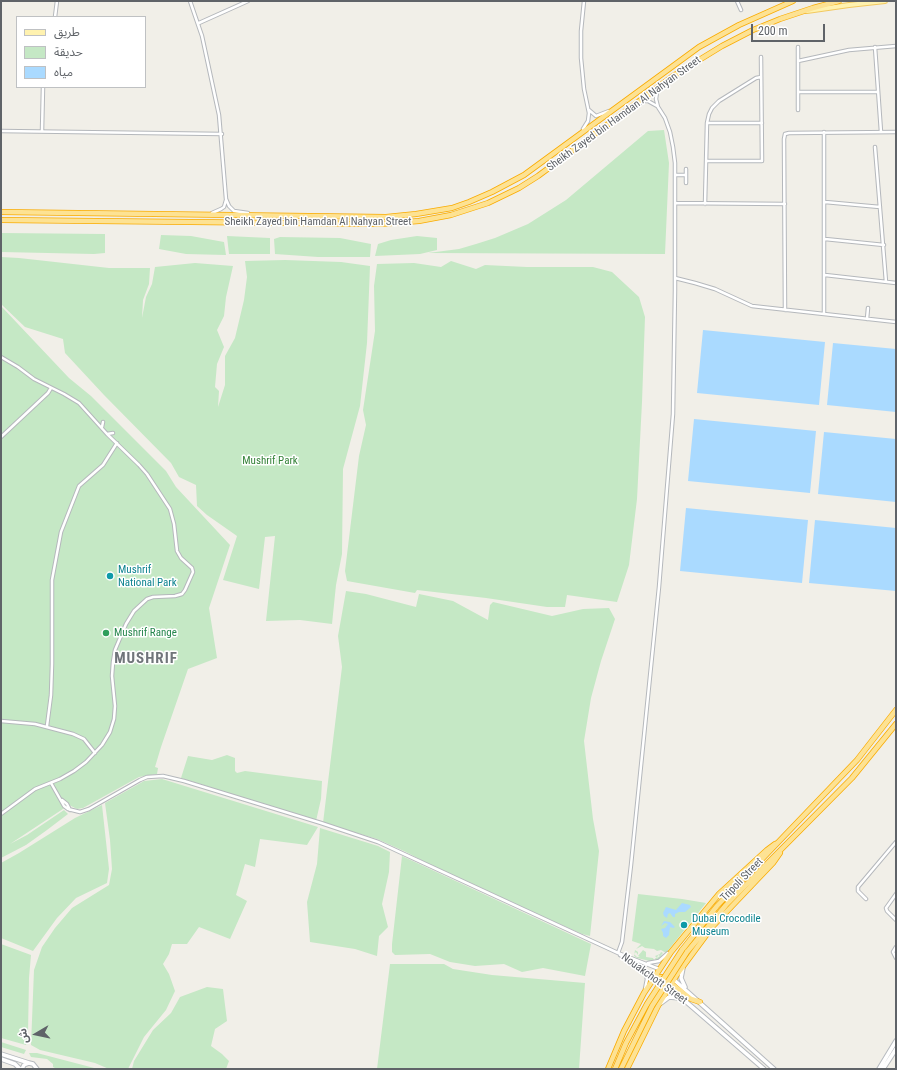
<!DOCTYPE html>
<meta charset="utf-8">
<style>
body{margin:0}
#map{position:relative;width:897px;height:1070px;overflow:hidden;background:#f1efe8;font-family:"Roboto Condensed","Noto Sans Arabic",sans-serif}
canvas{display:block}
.frame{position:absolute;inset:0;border:2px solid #5f6368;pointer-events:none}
.legend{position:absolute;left:16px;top:16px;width:130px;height:72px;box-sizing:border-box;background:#fff;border:1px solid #bfc1c3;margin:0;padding:5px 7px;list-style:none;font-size:12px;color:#5f6368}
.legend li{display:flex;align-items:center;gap:8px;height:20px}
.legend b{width:20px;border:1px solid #bfc1c3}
.north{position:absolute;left:16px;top:1014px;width:40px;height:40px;-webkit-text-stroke:3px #fff;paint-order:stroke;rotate:261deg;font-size:11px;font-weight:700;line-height:16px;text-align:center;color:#5f6368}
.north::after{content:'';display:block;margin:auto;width:14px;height:18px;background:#5f6368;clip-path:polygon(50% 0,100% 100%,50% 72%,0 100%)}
.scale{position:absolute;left:751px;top:24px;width:74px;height:18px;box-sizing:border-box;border:2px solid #5f6368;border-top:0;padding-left:5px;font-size:12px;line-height:14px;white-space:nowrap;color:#5f6368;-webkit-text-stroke:3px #fff;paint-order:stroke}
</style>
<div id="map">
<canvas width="897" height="1070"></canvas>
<div class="frame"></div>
<ul class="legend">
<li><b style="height:5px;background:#fff2af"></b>طريق</li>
<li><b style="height:11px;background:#c5e8c5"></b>حديقة</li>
<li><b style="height:11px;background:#aadaff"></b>مياه</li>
</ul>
<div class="north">ش</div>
<div class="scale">200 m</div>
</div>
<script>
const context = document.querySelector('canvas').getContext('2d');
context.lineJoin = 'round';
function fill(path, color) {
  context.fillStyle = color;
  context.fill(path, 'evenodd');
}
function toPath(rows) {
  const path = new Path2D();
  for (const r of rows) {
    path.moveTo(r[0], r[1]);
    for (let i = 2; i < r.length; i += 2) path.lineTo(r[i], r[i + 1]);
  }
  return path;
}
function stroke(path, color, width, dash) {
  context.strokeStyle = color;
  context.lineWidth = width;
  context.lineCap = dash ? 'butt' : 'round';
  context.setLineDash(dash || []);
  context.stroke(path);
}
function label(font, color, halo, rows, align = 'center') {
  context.font = font + ' "Roboto Condensed",sans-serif';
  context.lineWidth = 3;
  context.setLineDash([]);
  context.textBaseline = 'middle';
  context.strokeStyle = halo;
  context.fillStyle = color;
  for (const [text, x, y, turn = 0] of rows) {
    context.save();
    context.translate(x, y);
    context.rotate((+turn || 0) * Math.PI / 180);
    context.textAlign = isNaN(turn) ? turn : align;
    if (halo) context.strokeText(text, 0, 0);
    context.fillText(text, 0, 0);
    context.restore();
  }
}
fill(toPath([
 [664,130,669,163,665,254,428,253,459,249,476,244,495,238,528,224,566,200,648,131],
 [1,233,105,234,105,253,94,254,1,252],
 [161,235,191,236,224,242,226,255,186,254,159,249],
 [227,236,270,238,270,254,229,254],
 [417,236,437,238,437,250,420,254,375,256,378,244,391,240],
 [280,237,340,238,371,244,370,257,318,257,275,254,274,239],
 [1,257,19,258,109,268,150,268,149,284,143,300,142,318,146,297,152,284,155,267,195,263,233,266,226,297,224,316,217,330,224,347,217,364,215,387,219,391,218,407,225,385,225,356,235,338,244,300,247,277,245,261,285,260,341,262,370,266,367,343,360,406,343,469,342,554,336,585,332,624,300,620,266,621,275,536,265,537,259,589,223,580,237,536,207,515,197,506,196,485,179,477,171,463,104,395,65,353,63,339,25,327,1,304],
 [451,261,476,269,485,265,527,267,593,267,612,272,639,297,645,317,642,402,637,499,629,565,617,602,567,595,565,607,547,607,486,598,417,590,415,593,347,581,345,571,359,456,366,425,363,410,375,331,374,286,377,264,414,263,441,267],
 [1,306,69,378,91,396,166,471,176,487,230,545,209,608,217,658,188,669,161,747,155,767,158,768,157,774,139,777,83,808,77,809,69,805,10,844,27,835,64,810,68,814,47,830,26,845,1,858],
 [346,591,366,594,416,607,419,594,453,601,488,620,490,605,493,602,552,616,583,609,609,608,615,619,601,661,591,698,584,741,593,819,599,851,590,936,582,934,450,875,406,852,377,839,323,823,342,667,338,636],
 [227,755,235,758,235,771,237,773,245,771,322,781,321,799,316,821,181,778,188,756,212,760],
 [162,779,318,827,307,845,260,839,255,867,245,864,236,895,247,901,230,939,199,927,187,944,172,944,169,954,163,964,169,974,175,991,166,1010,144,1037,128,1069,109,1069,95,1063,40,1050,31,1045,34,970,42,947,55,928,72,908,109,885,112,869,110,840,105,803,144,781],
 [102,805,109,869,107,883,76,898,57,918,33,951,1,938,1,863,19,853,75,818],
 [320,828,378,846,390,852,389,872,382,904,388,927,379,936,377,956,355,949,310,942,307,902,317,864],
 [402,856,591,944,585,976,543,968,522,972,504,964,475,966,450,962,430,954,395,955,392,952,392,944],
 [638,894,682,899,706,903,666,953,661,950,657,951,654,949,645,948,642,946,636,949,641,944,632,941],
 [1,944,31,955,29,978,28,1033,26,1045,1,1038],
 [635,950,638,952,638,955,636,952,634,954,637,957,636,957,640,957,638,956,643,950,646,952,646,957,653,958,654,960,656,960,655,958,657,958,655,956,660,954,661,952,663,953,660,956,658,955,657,958,663,954,659,959,656,960,650,961,637,958,634,956],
 [390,964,444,964,453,969,492,975,585,983,579,1069,377,1069],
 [207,987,223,989,227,1021,215,1029,211,1046,222,1054,229,1061,226,1069,132,1069,134,1061,153,1030,171,1013,180,997],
 [1,1042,26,1050,24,1054,1,1047],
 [29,1053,37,1053,98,1069,57,1069,53,1067,53,1064,47,1059,31,1057]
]), '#c5e8c5');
fill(toPath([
 [703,330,825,342,819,405,697,393],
 [833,343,896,349,896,412,827,405],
 [694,419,816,431,810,493,688,481],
 [824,432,896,439,896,502,818,494],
 [686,508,808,520,802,583,680,571],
 [815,520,896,528,896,591,809,583],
 [682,903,690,905,691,907,685,912,679,912,675,914,675,917,673,917,670,913,668,914,667,918,664,916,663,913,666,907,676,910],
 [664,921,670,922,675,927,673,928,670,927,669,935,666,938,663,936,663,933,661,929,665,928,668,924,665,923,661,926]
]), '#aadaff');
const street = toPath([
 [190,1,202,36,219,115,226,199,229,206,234,211,248,213],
 [737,1,741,10],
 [55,17,57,1],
 [199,23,248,1],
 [875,47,881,132],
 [798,61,849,50,896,46],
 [798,92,878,92],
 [639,104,644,101,648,101,657,106],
 [589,110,596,116,609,111],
 [798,110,798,47],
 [707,123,762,123],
 [583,129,588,121,589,113,584,89,581,58,581,31,584,1],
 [1,131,222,134],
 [42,131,43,87],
 [824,132,824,314],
 [875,147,886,282],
 [706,161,762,161,761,57],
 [686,169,686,183],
 [675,175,686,175],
 [825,202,880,207],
 [675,203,785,204],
 [705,204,707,123,709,114,712,108,719,101,756,78,761,77],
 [212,213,221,209,224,207,226,200],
 [825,239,884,245],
 [825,275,896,283],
 [675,278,695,283,715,289,752,306,896,322],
 [785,310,784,139,785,134,789,133,896,132],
 [867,319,868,308],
 [1,357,18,367,34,379,64,394,79,403,107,434,139,465,147,474,170,509,174,524,177,551,181,558,192,568,193,572,185,590,182,594,175,596,153,597,147,599,134,611,126,624,115,650,113,662,112,676,115,706,114,719,110,732,102,745,86,762,74,771,60,779,35,789,1,814],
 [102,427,103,422],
 [107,434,113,433],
 [1,437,48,393,51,388],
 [1,721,35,724,73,734,84,739,95,753],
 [47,726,51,695,52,664,52,580,61,532,79,486,103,465,117,443],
 [51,783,64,806,68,809,80,812,89,809,140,780,147,777,163,776,184,781,321,823,378,842,618,953,659,969],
 [62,800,67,804,70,810],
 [896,894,886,908,887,911,896,920],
 [866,899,858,891,858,887,896,842],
 [896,947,893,952,896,958],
 [618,953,622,942,631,865,659,587,673,414,675,290,675,163,673,147,670,132,665,118,658,107,656,99,657,92,664,85],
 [620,955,654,976],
 [648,963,659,961,668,953],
 [642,969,645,973,647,979,645,989]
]);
const secondary = toPath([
 [683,968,681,978,685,987],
 [655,977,669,987,764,1069],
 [672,978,774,1069],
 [661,1003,669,997,680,998],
 [1,1054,29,1063],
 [1,1059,15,1064,20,1069],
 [22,1069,24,1065,29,1063,33,1064,37,1069],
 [879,1069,896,1041],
 [883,1069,896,1049]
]);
const primary = toPath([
 [807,11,849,5,885,1]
]);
const highway = toPath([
 [1,212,386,217,416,214,452,208,469,202,492,192,524,175,699,47,739,25,793,1],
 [1,220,380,224,419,221,451,215,488,203,519,188,538,176,673,76,722,46,753,30,780,19,813,8,839,1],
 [682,950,717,906,857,760,896,710],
 [687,952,726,905,852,778,896,724],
 [655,977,663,977,691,999,700,1002],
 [608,1069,624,1031,644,993,671,952,719,894,767,850,775,844],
 [615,1069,626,1043,647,1004],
 [621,1069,652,1006],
 [627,1069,658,1006,676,976,713,926,773,863,780,853]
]);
stroke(street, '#b5b8bc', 4.5);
stroke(secondary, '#b6babf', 5.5);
stroke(primary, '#f2c960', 6);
stroke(highway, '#f9ab00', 6);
stroke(street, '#fff', 2.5);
stroke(secondary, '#fff', 3.5);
stroke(primary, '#fff2af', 4);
stroke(highway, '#fde293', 4.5);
const highwayBridge = toPath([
 [647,1004,682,950],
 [652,1006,687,952]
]);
stroke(highwayBridge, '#f9ab00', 6, []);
stroke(highwayBridge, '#fde293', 4.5);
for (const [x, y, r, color] of [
 [110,576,4,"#0f9aa8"],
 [106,633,4,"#2e9e5b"],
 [684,925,4,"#0f9aa8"]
]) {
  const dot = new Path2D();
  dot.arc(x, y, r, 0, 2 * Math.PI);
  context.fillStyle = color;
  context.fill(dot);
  stroke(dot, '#fff', 1.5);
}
label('11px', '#5f6368', '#fff', [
 ["Sheikh Zayed bin Hamdan Al Nahyan Street",624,114,-36],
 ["Sheikh Zayed bin Hamdan Al Nahyan Street",318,222],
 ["Tripoli Street",742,880,-46],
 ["Nouakchott Street",654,979,36]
]);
label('11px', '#348238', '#fff', [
 ["Mushrif Park",270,461]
]);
label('11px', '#0d838f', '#fff', [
 ["Mushrif",118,570],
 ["National Park",118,583],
 ["Dubai Crocodile",692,919],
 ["Museum",692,932]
], 'left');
label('11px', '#27864d', '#fff', [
 ["Mushrif Range",114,633]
], 'left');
context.letterSpacing = '1px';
label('bold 15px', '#70757a', '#fff', [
 ["MUSHRIF",146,659]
]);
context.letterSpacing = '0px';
</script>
